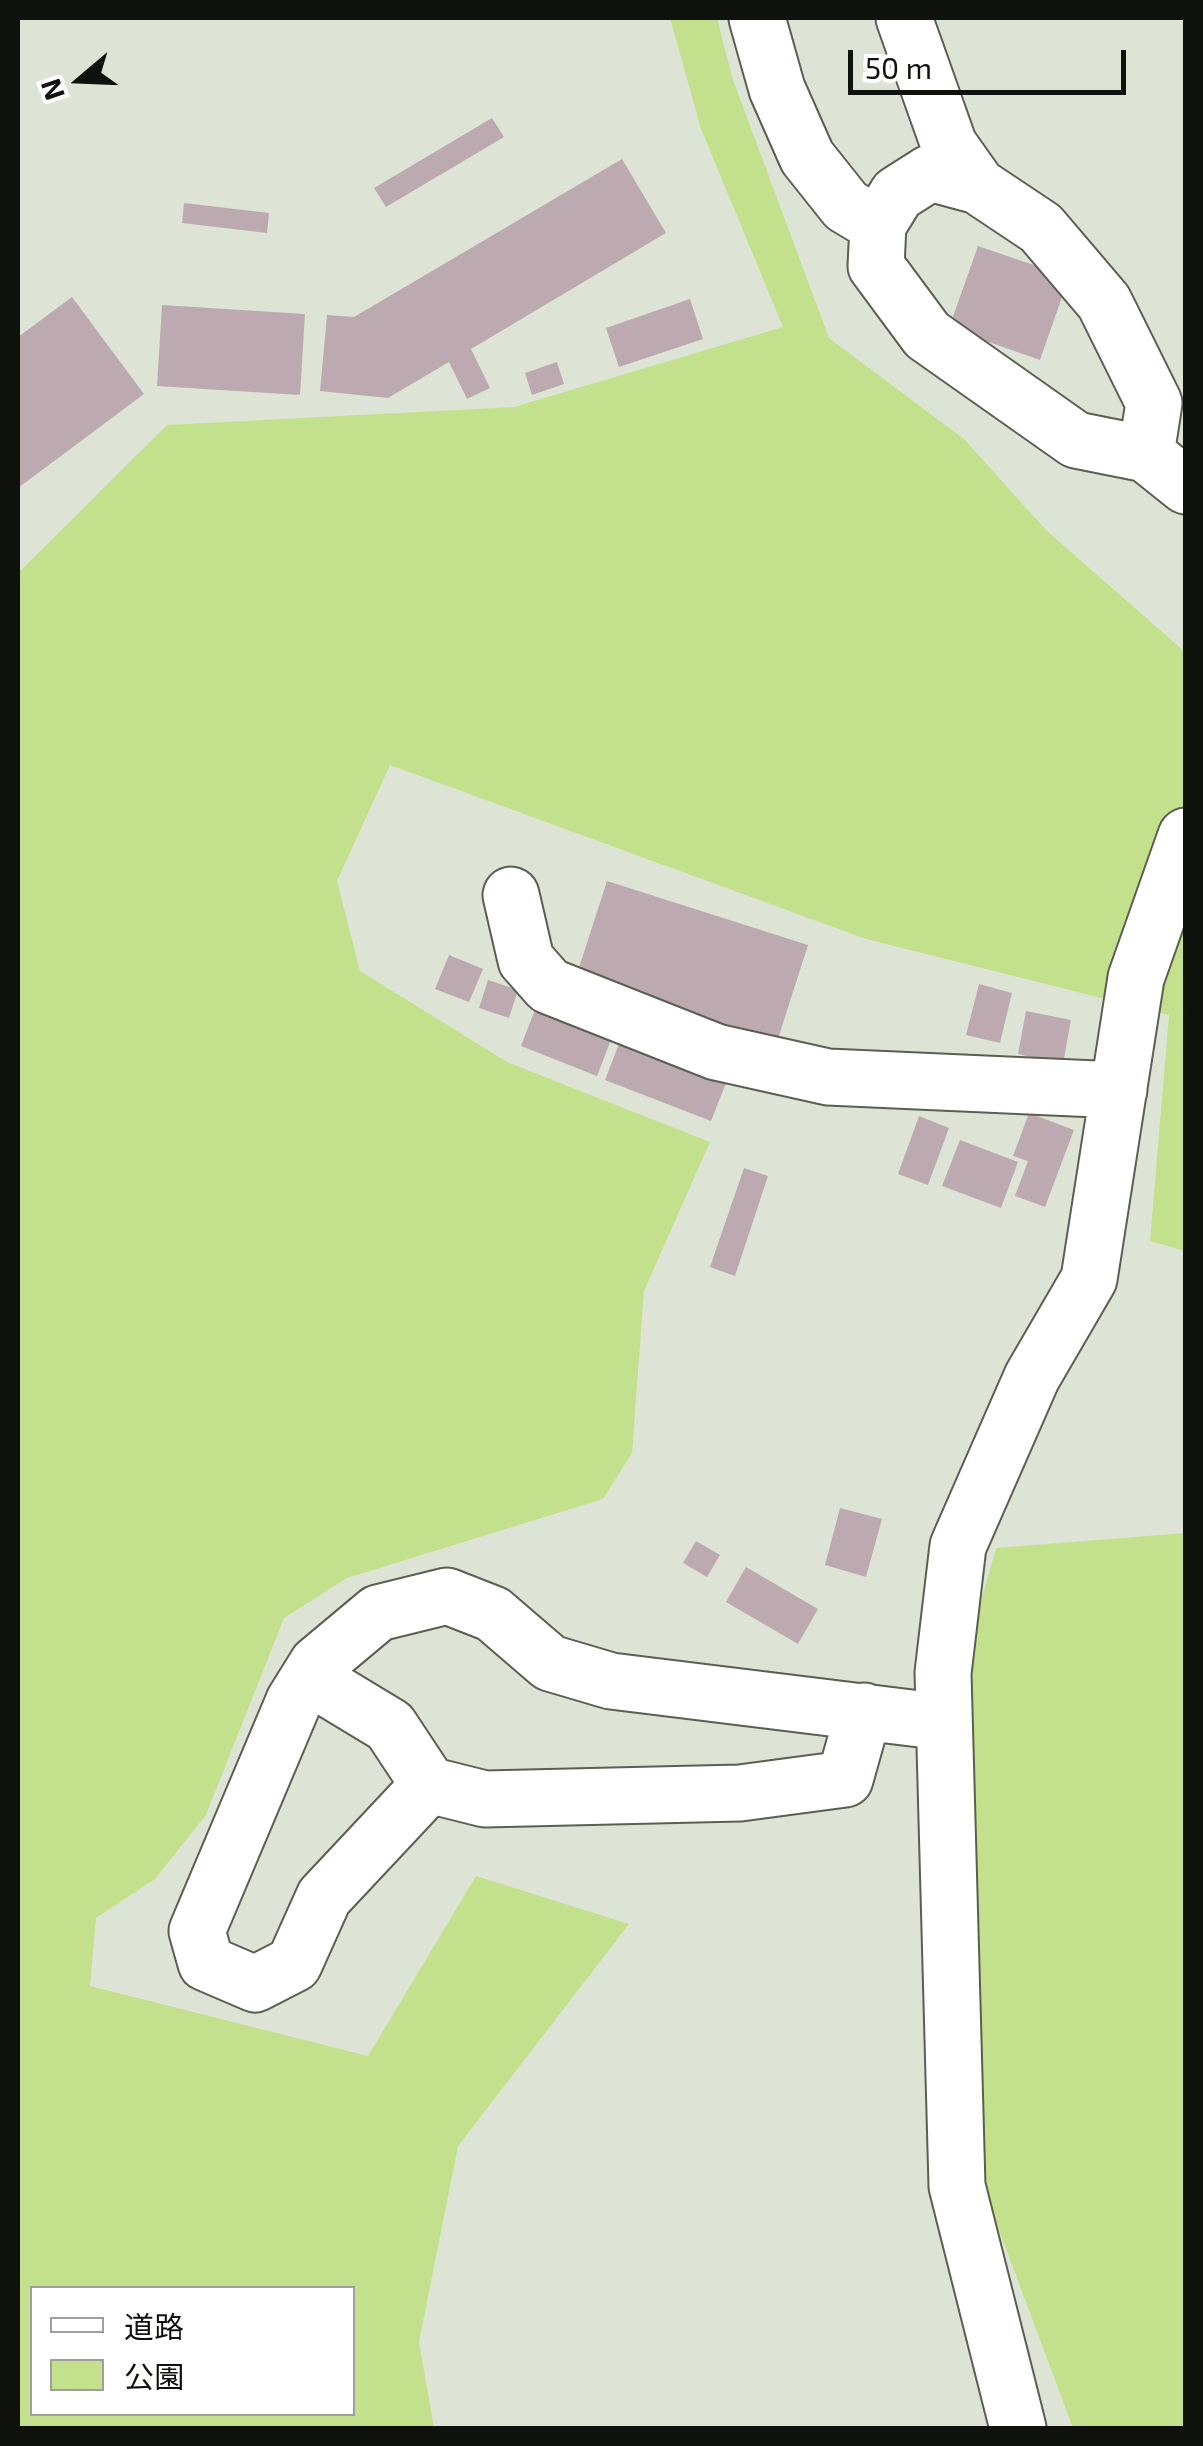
<!DOCTYPE html>
<meta charset="utf-8">
<style>
body{margin:0}
#map{position:relative;width:1203px;height:2446px;overflow:hidden;background:#dee4d5;font-family:"Exo 2","Noto Sans JP",sans-serif}
canvas{display:block}
.frame{position:absolute;inset:0;border:20px solid #0f110c;pointer-events:none}
.legend{position:absolute;left:30px;top:2286px;width:325px;height:130px;box-sizing:border-box;background:#fff;border:2px solid #9fa09e;margin:0;padding:12px 18px;list-style:none;font-size:30px;color:#0f110c}
.legend li{display:flex;align-items:center;gap:20px;height:50px}
.legend b{width:50px;border:2px solid #9fa09e}
.north{position:absolute;left:30px;top:30px;width:100px;height:100px;-webkit-text-stroke:8px #fff;paint-order:stroke;rotate:251deg;font-size:28px;font-weight:700;line-height:40px;text-align:center;color:#0f110c}
.north::after{content:'';display:block;margin:auto;width:35px;height:45px;background:#0f110c;clip-path:polygon(50% 0,100% 100%,50% 72%,0 100%)}
.scale{position:absolute;left:848px;top:50px;width:278px;height:45px;box-sizing:border-box;border:5px solid #0f110c;border-top:0;padding-left:12px;font-size:30px;line-height:35px;white-space:nowrap;color:#0f110c;-webkit-text-stroke:8px #fff;paint-order:stroke}
</style>
<div id="map">
<canvas width="1203" height="2446"></canvas>
<div class="frame"></div>
<ul class="legend">
<li><b style="height:12px;background:#fff"></b>道路</li>
<li><b style="height:28px;background:#c3e18d"></b>公園</li>
</ul>
<div class="north">N</div>
<div class="scale">50 m</div>
</div>
<script>
const context = document.querySelector('canvas').getContext('2d');
context.lineJoin = 'round';
function fill(path, color) {
  context.fillStyle = color;
  context.fill(path, 'evenodd');
}
function toPath(rows) {
  const path = new Path2D();
  for (const r of rows) {
    path.moveTo(r[0], r[1]);
    for (let i = 2; i < r.length; i += 2) path.lineTo(r[i], r[i + 1]);
  }
  return path;
}
function stroke(path, color, width, dash) {
  context.strokeStyle = color;
  context.lineWidth = width;
  context.lineCap = dash ? 'butt' : 'round';
  context.setLineDash(dash || []);
  context.stroke(path);
}
fill(toPath([
 [670,18,717,18,732,77,829,338,964,439,1046,530,1185,652,1185,1251,1150,1241,1169,1015,866,939,390,765,337,881,360,971,507,1062,710,1142,644,1291,632,1453,603,1499,347,1578,284,1618,206,1815,155,1879,96,1918,90,1986,368,2056,476,1876,629,1924,458,2146,419,2342,434,2428,18,2428,18,573,167,425,514,407,783,327,701,129],
 [32,2288,352,2288,352,2414,32,2414],
 [1185,1533,1185,2428,1073,2428,983,2187,946,1832,971,1637,996,1548]
]), '#c3e18d');
fill(toPath([
 [492,118,504,137,386,207,374,188],
 [622,159,666,233,471,349,490,388,467,399,449,362,388,398,320,391,327,315,354,317],
 [184,203,269,213,267,233,182,223],
 [978,246,1069,277,1040,360,949,328],
 [72,297,144,394,18,488,18,337],
 [690,299,703,339,619,367,606,328],
 [162,305,305,314,300,395,157,386],
 [557,362,564,384,532,395,525,373],
 [607,881,808,945,777,1042,576,977],
 [449,955,483,969,469,1002,435,989],
 [488,980,518,990,509,1018,479,1008],
 [979,984,1012,993,1000,1043,966,1035],
 [536,1007,612,1037,597,1076,521,1046],
 [1026,1011,1071,1020,1063,1064,1018,1054],
 [622,1036,728,1078,711,1121,605,1080],
 [1029,1113,1074,1130,1045,1207,1015,1196,1028,1161,1013,1156],
 [919,1116,949,1128,928,1185,898,1174],
 [960,1140,1018,1162,1001,1208,942,1186],
 [744,1168,768,1176,735,1276,710,1267],
 [840,1508,882,1519,866,1577,825,1565],
 [696,1541,720,1555,707,1577,683,1563],
 [746,1567,818,1609,798,1644,726,1602]
]), '#bcaab0');
const minor = toPath([
 [757,18,777,89,807,157,846,206,878,225],
 [904,18,949,145,978,186],
 [1146,454,1154,403,1104,302,1041,228,978,186,930,173,897,194,878,225,876,266,927,335,1076,440,1146,454,1186,486],
 [511,895,526,960,549,986,716,1052,828,1077,1119,1090],
 [309,1677,390,1726,429,1785,485,1799,740,1793,845,1779,864,1711],
 [429,1785,324,1897,294,1964,255,1984,206,1963,197,1931,294,1701,317,1664,378,1613,447,1596,493,1614,550,1663,611,1681,944,1722],
 [1018,2428,957,2186,943,1673,958,1546,1032,1377,1089,1279,1136,978,1186,836]
]);
stroke(minor, '#5a5f52', 59);
stroke(minor, '#fff', 55);
</script>
